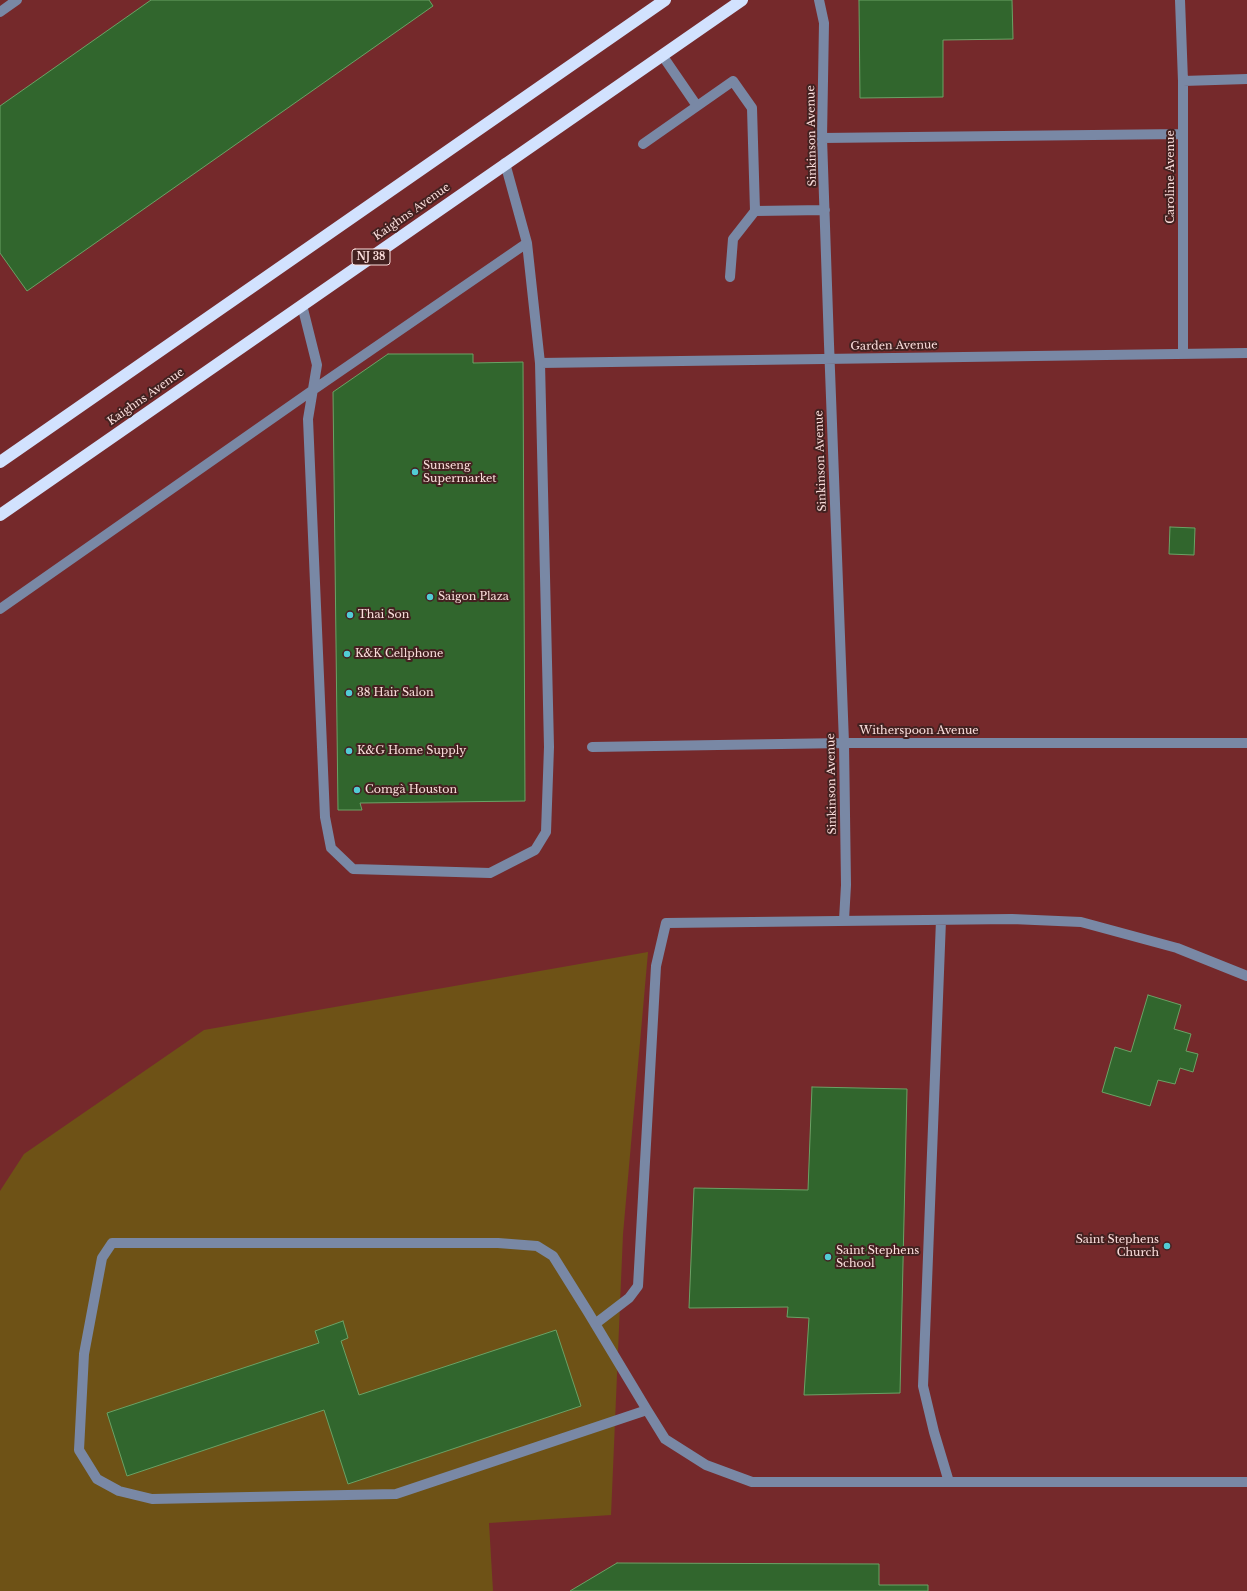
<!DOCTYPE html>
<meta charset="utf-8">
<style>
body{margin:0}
canvas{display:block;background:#75292b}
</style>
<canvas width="1247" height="1591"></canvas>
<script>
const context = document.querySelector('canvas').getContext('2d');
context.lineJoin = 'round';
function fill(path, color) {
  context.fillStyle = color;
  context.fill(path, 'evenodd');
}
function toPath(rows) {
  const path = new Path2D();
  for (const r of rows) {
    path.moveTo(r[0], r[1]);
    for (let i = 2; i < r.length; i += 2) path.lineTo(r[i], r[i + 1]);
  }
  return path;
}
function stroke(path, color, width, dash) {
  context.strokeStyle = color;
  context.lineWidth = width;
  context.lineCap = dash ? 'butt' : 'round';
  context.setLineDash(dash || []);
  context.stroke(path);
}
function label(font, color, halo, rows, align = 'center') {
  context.font = font + ' "Libre Baskerville",serif';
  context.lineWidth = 4;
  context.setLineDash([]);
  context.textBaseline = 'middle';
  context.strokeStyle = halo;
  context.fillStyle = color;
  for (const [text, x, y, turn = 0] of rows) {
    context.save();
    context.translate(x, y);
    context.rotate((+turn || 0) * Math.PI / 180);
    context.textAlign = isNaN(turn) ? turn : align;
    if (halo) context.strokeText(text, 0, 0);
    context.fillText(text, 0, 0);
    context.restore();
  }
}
fill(toPath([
 [648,952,623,1234,611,1515,489,1523,493,1591,0,1591,0,1191,24,1154,204,1030]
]), '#6e5216');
const building = toPath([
 [151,0,429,0,433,6,27,291,0,253,0,106,151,0],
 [859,0,1012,0,1013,39,943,40,943,97,860,98,859,0],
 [388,354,473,354,473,363,523,362,525,801,360,803,362,810,338,810,333,392,388,354],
 [1170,527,1195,528,1194,555,1169,554,1170,527],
 [1148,995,1181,1005,1174,1029,1191,1034,1186,1051,1198,1054,1193,1072,1180,1068,1175,1084,1158,1080,1150,1106,1102,1092,1115,1047,1131,1052,1148,995],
 [812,1087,907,1089,900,1393,804,1395,809,1318,787,1317,788,1307,689,1308,694,1188,808,1190,812,1087],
 [343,1321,348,1338,341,1341,359,1395,556,1330,581,1406,348,1484,324,1410,127,1476,107,1413,319,1343,315,1331,343,1321],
 [617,1563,879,1564,879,1585,928,1585,928,1591,570,1591,617,1563]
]);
fill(building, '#31662d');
stroke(building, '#6aa265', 1);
stroke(toPath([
 [819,0,824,23,822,138,829,344,844,743,846,885,844,920],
 [1180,0,1183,81,1183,353],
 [0,12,17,0],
 [662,55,697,106],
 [1183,81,1247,79],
 [822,138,1183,134],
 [643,144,733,81,752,108,755,211,733,239,730,277],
 [755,211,825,210],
 [302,305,317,365,308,419,325,817,331,848,353,869,490,873,535,850,546,832,549,747,540,363,527,243,505,163],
 [540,363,1247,353],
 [0,609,313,390,527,243],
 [592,747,844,743,1247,743],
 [941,920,923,1386,934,1432,949,1482],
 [595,1324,629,1298,638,1286,656,966,666,923,1012,919,1081,922,1177,948,1247,976],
 [647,1410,396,1494,152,1499,119,1491,97,1479,79,1450,84,1354,102,1258,112,1243,498,1243,537,1246,553,1256,588,1312,647,1410,665,1439,706,1465,752,1482,1247,1482]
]), '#7988a5', 10);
stroke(toPath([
 [0,462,665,0],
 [0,515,742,0]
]), '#d2e2fe', 12);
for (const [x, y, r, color] of [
 [415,472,4,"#52ccd5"],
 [430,597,4,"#52ccd5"],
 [350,615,4,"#52ccd5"],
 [347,654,4,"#52ccd5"],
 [349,693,4,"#52ccd5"],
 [349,751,4,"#52ccd5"],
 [357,790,4,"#52ccd5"],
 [1167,1246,4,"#52ccd5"],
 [828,1257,4,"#52ccd5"]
]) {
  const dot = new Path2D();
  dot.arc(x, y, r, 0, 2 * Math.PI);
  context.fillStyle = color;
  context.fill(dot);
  stroke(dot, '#432120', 1.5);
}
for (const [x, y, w] of [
 [371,257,38]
]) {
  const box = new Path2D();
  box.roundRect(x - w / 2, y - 8, w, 16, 3);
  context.fillStyle = '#432120';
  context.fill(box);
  stroke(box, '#fbdedc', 1);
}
label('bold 10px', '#fbdedc', null, [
 ["NJ 38",371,257]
]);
label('11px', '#fbdedc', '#432120', [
 ["Sinkinson Avenue",812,136,-91],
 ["Caroline Avenue",1171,177,-90],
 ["Kaighns Avenue",412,212,-35],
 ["Garden Avenue",894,346,-1],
 ["Kaighns Avenue",146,397,-35],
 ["Sinkinson Avenue",821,461,-92],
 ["Witherspoon Avenue",919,731],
 ["Sinkinson Avenue",832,784,-91]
]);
label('11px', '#fbdedc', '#432120', [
 ["Sunseng",423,466],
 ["Supermarket",423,479],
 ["Saigon Plaza",438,597],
 ["Thai Son",358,615],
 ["K&K Cellphone",355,654],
 ["38 Hair Salon",357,693],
 ["K&G Home Supply",357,751],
 ["Comgà Houston",365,790],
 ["Saint Stephens",1159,1240,"right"],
 ["Church",1159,1253,"right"],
 ["Saint Stephens",836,1251],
 ["School",836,1264]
], 'left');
</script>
